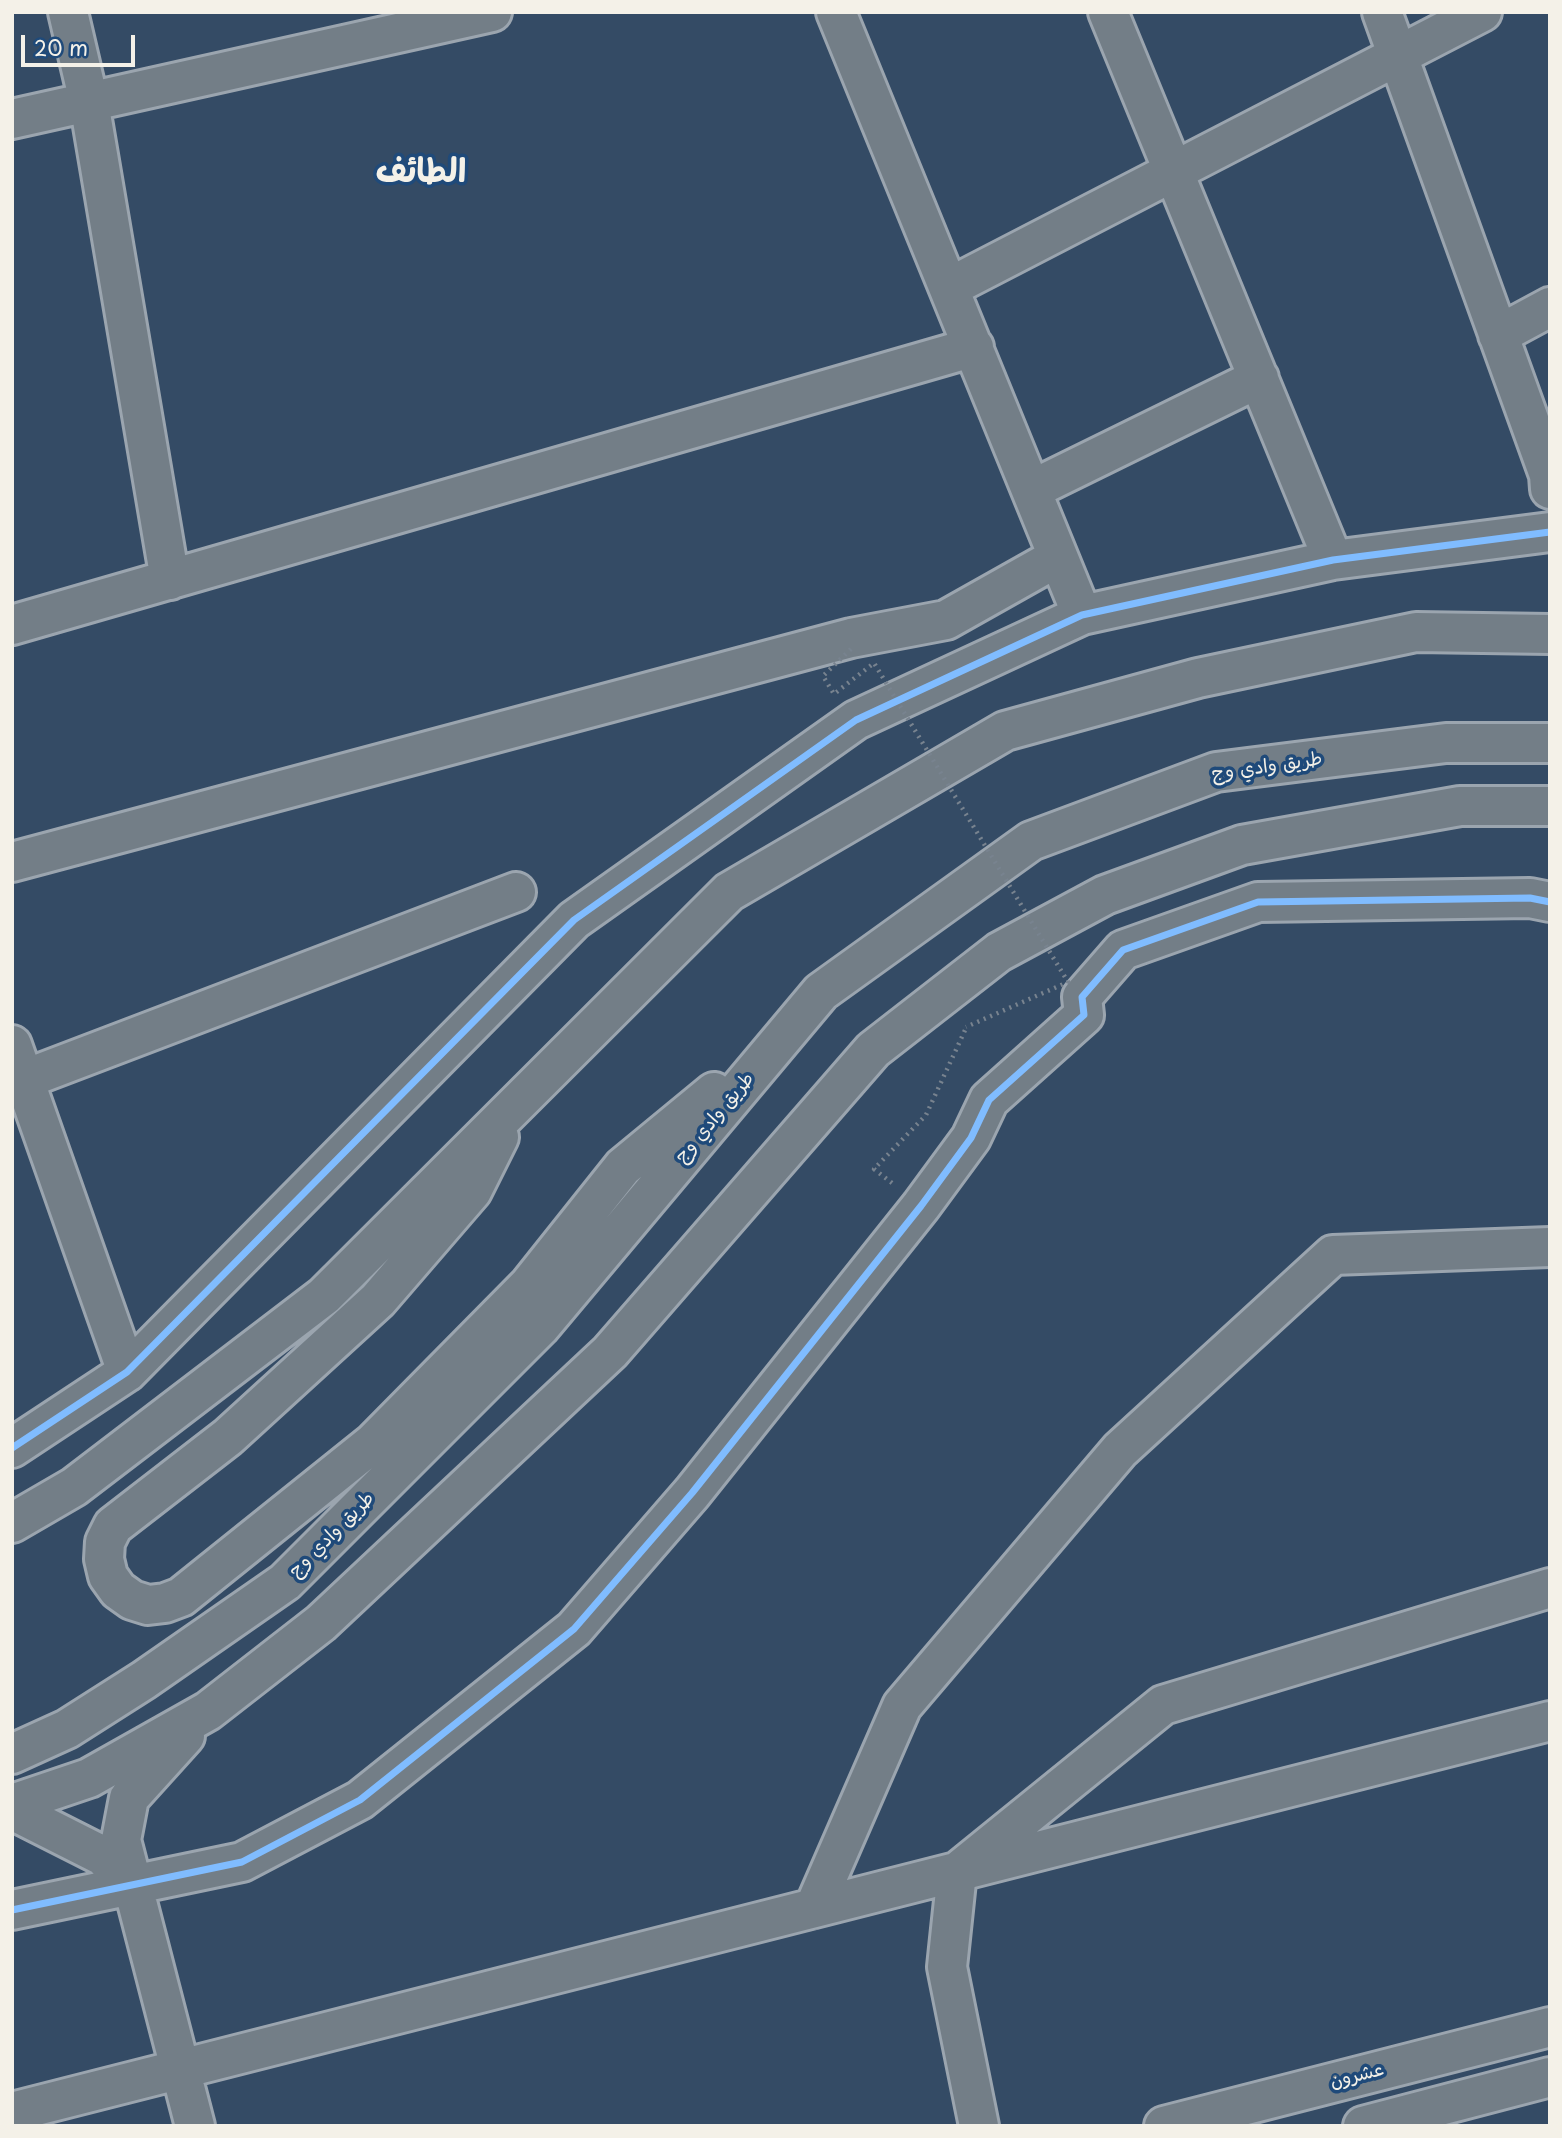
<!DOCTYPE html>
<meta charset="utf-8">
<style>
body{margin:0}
#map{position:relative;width:1562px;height:2138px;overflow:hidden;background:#344b65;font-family:"Playpen Sans",sans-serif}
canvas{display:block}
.frame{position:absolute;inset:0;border:14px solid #f4f1e8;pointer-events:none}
.scale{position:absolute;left:21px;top:35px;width:114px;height:32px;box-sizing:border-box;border:4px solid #f4f1e8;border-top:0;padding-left:9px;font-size:21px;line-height:24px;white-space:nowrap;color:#f4f1e8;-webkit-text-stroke:5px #1f4a7a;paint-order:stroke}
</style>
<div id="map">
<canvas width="1562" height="2138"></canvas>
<div class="frame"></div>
<div class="scale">20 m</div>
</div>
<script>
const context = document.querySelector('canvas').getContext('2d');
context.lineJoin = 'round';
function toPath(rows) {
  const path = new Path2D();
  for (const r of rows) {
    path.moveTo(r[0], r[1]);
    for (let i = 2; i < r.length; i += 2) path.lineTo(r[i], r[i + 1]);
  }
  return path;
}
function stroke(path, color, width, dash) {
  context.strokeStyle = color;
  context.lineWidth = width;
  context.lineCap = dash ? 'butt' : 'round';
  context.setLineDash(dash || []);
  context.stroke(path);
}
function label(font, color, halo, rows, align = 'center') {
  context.font = font + ' "Playpen Sans","Playpen Sans Arabic",sans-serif';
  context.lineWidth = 7;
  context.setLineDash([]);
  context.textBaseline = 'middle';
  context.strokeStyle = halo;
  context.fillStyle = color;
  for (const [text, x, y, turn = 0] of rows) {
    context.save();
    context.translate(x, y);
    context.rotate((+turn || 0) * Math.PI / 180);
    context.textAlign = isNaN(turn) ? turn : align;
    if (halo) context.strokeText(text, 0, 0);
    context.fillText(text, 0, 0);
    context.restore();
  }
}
const minor = toPath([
 [68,12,89,102,170,580],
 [836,12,1082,615],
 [1108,12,1333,560],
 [1382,12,1549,475,1550,489],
 [12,119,492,12],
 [950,287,1482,12],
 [1498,335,1550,307],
 [1031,490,1259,378],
 [12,625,974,347],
 [12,862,851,638,946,620,1058,557],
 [12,1045,127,1372],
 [12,1084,516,892],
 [12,1448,127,1372,574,920,856,720,1082,615,1333,560,1550,532],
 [185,1736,129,1798,121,1840,195,2126],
 [12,1804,89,1778,208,1711,321,1623,610,1352,873,1050,999,952,1105,895,1242,845,1460,806,1550,806],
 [12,1810,103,1856,133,1887],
 [814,1908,902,1706,1120,1450,1333,1255,1550,1247],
 [12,1910,242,1862,360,1800,574,1629,692,1493,921,1206,971,1138,989,1100,1084,1015,1082,997,1123,950,1258,902,1530,898,1550,902],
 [12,2112,1550,1721],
 [979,2126,947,1967,957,1872,1163,1705,1550,1588],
 [1164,2126,1550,2027],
 [1363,2126,1550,2077]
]);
const major = toPath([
 [499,1137,472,1191,378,1300,228,1437,113,1526,105,1542,104,1559,108,1576,118,1590,132,1600,148,1605,165,1603,181,1597,373,1443,529,1285,623,1167,714,1092],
 [12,1523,74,1487,324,1296,729,892,1005,731,1198,678,1416,632,1550,634],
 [12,1754,67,1729,144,1680,285,1582,540,1327,821,992,1031,841,1216,772,1446,743,1550,743]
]);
stroke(minor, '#9ba5af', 44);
stroke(major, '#9ba5af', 44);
stroke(toPath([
 [892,1183,874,1169,926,1115,966,1028]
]), '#78838f', 4.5, [2, 5]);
stroke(minor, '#737e87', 38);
stroke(major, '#737e87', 38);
stroke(toPath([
 [851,649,823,676,834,694,874,663,1068,982,966,1027]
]), '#78838f', 4.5, [2, 5]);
stroke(toPath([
 [12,1448,127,1372,574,920,856,720,1082,615,1333,560,1550,532],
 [12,1910,242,1862,360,1800,574,1629,692,1493,921,1206,971,1138,989,1100,1084,1015,1082,997,1123,950,1258,902,1530,898,1550,902]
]), '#80bcff', 7);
label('19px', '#f4f1e8', '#1f4a7a', [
 ["طريق وادي وج",1267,767,-8],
 ["طريق وادي وج",715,1118,-50],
 ["طريق وادي وج",332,1535,-45],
 ["عشرون",1357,2076,-14]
]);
label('bold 33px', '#f4f1e8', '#1f4a7a', [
 ["الطائف",421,173]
]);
</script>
